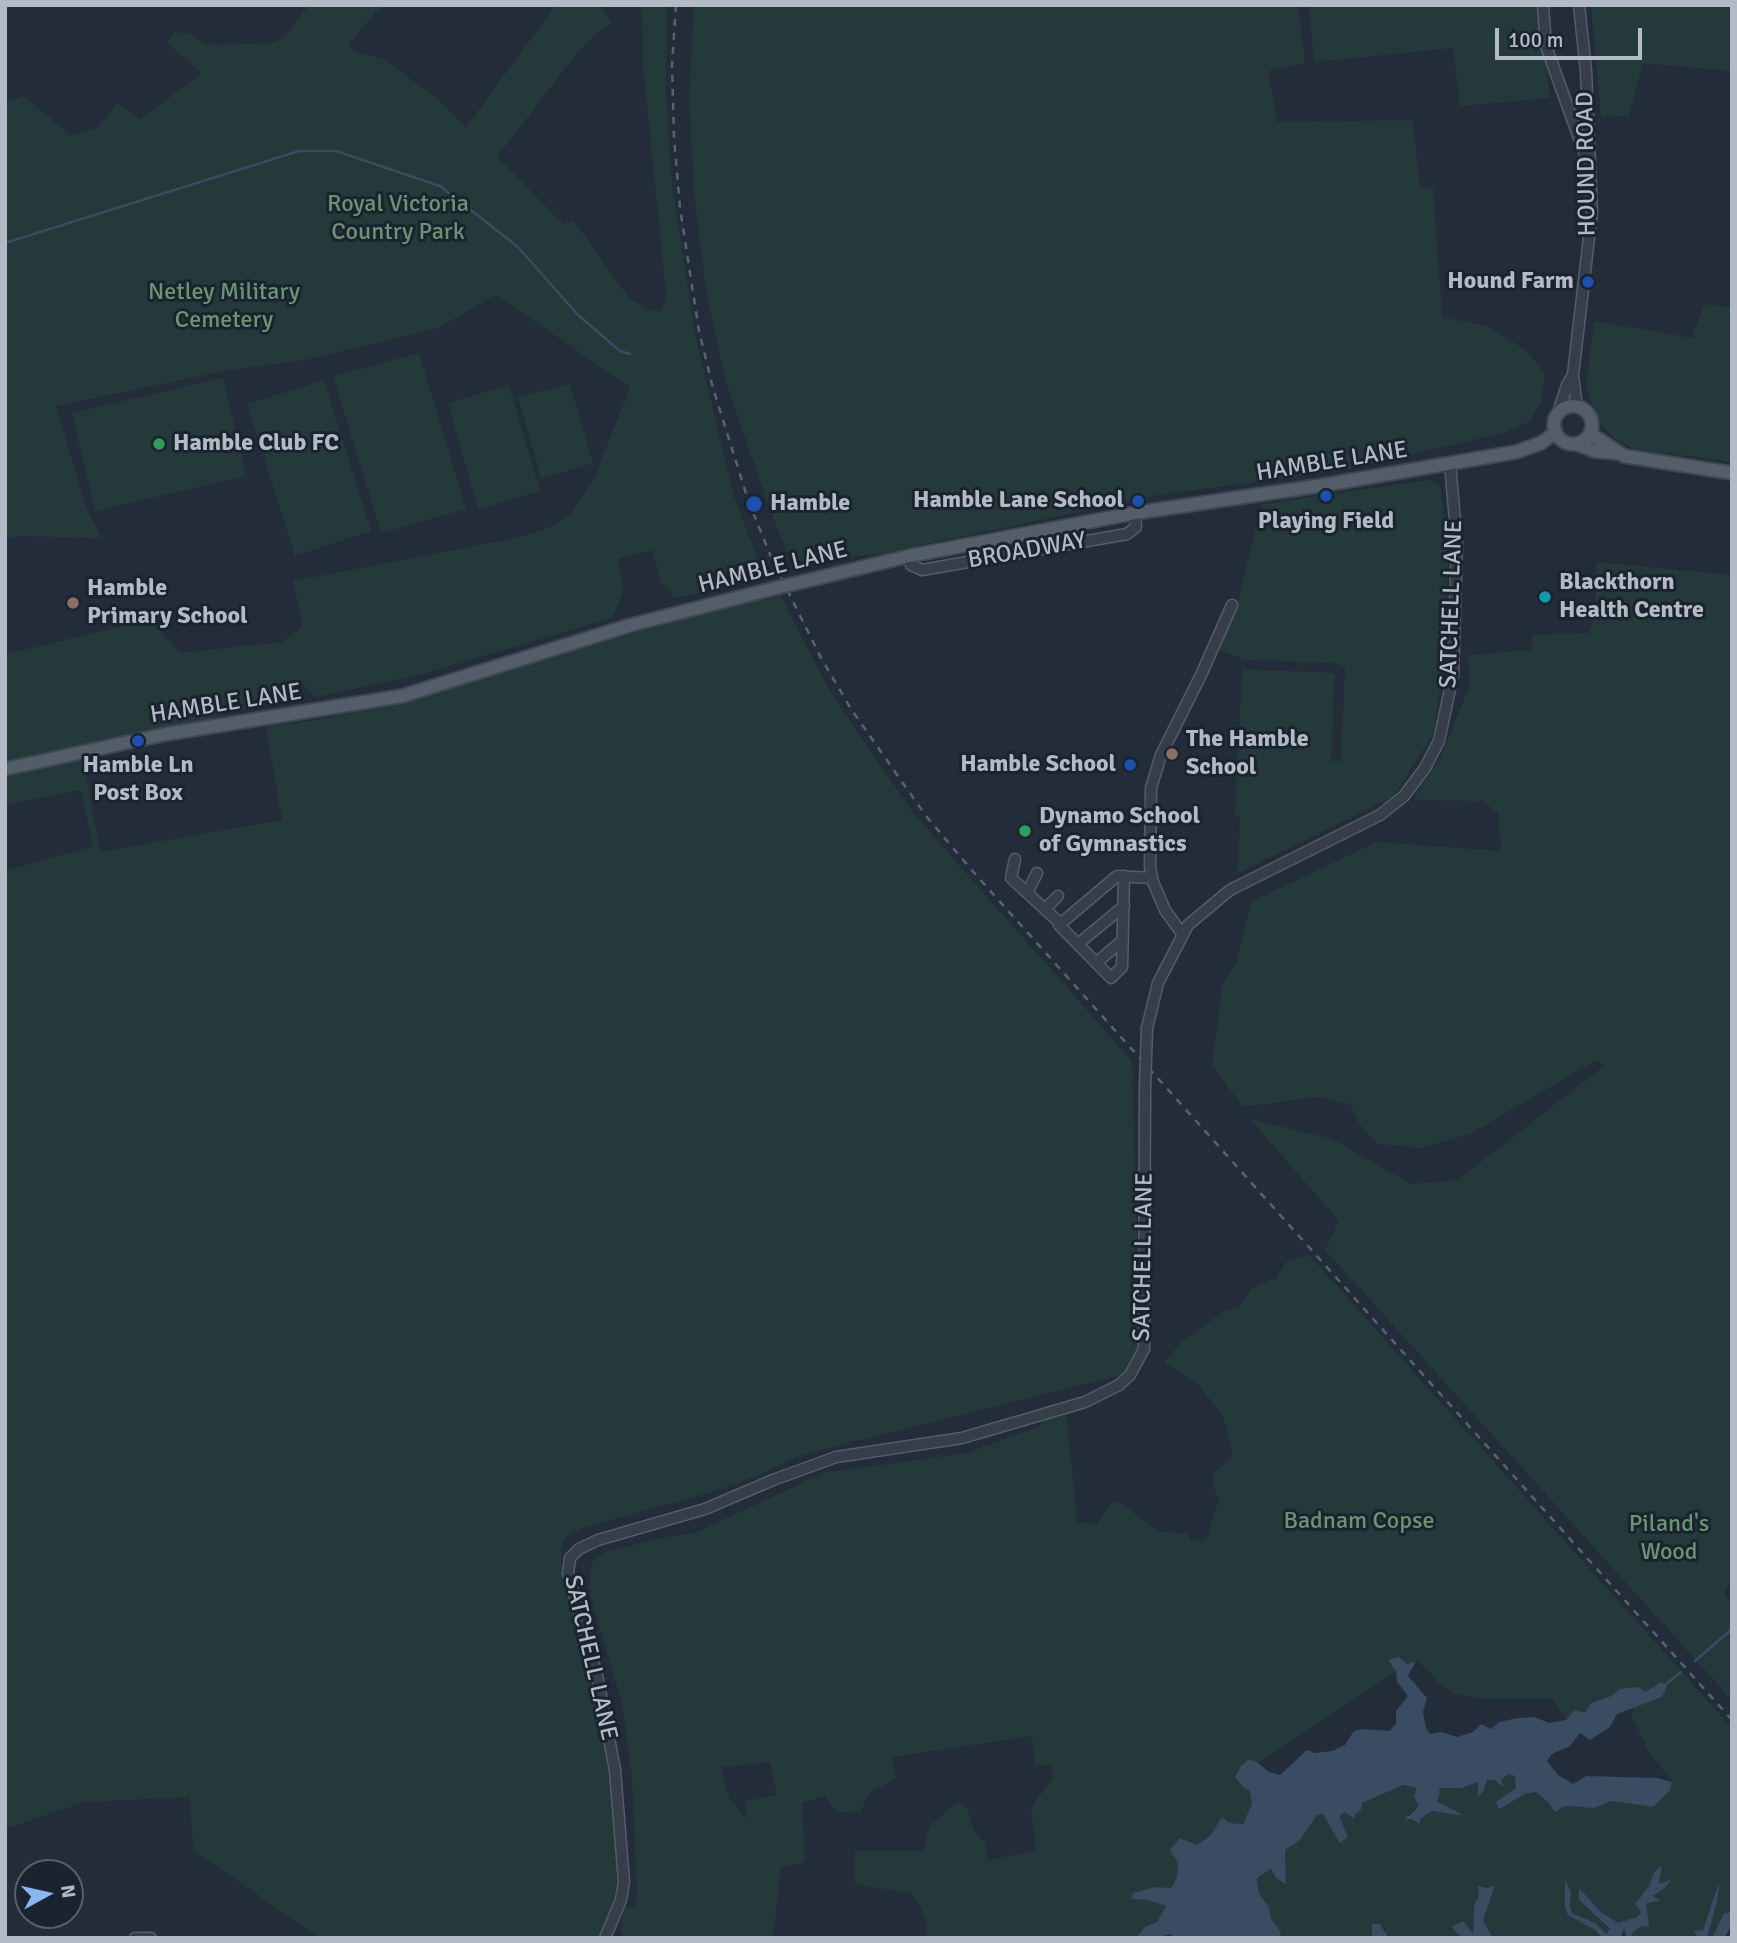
<!DOCTYPE html>
<style>
body{margin:0}
#map{position:relative;width:1737px;height:1943px;overflow:hidden;background:#232d39;font-family:Signika,sans-serif}
canvas{display:block}
.frame{position:absolute;inset:0;border:7px solid #b1bac5;pointer-events:none}
.north{position:absolute;left:14px;top:1859px;width:70px;height:70px;box-sizing:border-box;background:#1b242e;border:2px solid #57606a;border-radius:50%;rotate:82deg;font-size:19px;font-weight:700;line-height:28px;text-align:center;color:#b1bac5}
.north::after{content:'';display:block;margin:auto;width:24px;height:32px;background:#88b7f3;clip-path:polygon(50% 0,100% 100%,50% 72%,0 100%)}
.scale{position:absolute;left:1495px;top:28px;width:147px;height:32px;box-sizing:border-box;border:4px solid #b1bac5;border-top:0;padding-left:9px;font-size:21px;line-height:24px;white-space:nowrap;color:#b1bac5;-webkit-text-stroke:5px #1b242e;paint-order:stroke}
</style>
<div id="map">
<canvas width="1737" height="1943"></canvas>
<div class="frame"></div>
<div class="north">N</div>
<div class="scale">100 m</div>
</div>
<script>
const context = document.querySelector('canvas').getContext('2d');
context.lineJoin = 'round';
function fill(path, color) {
  context.fillStyle = color;
  context.fill(path, 'evenodd');
}
function toPath(rows) {
  const path = new Path2D();
  for (const r of rows) {
    if (r.length === 3) {
      path.moveTo(r[0] + r[2], r[1]);
      path.arc(r[0], r[1], r[2], 0, 2 * Math.PI);
      continue;
    }
    path.moveTo(r[0], r[1]);
    for (let i = 2; i < r.length; i += 2) path.lineTo(r[i], r[i + 1]);
  }
  return path;
}
function stroke(path, color, width, dash) {
  context.strokeStyle = color;
  context.lineWidth = width;
  context.lineCap = dash ? 'butt' : 'round';
  context.setLineDash(dash || []);
  context.stroke(path);
}
function label(font, color, halo, rows, align = 'center') {
  context.font = font + ' Signika,sans-serif';
  context.lineWidth = 6;
  context.setLineDash([]);
  context.textBaseline = 'middle';
  context.strokeStyle = halo;
  context.fillStyle = color;
  for (const [text, x, y, turn = 0] of rows) {
    context.save();
    context.translate(x, y);
    context.rotate((+turn || 0) * Math.PI / 180);
    context.textAlign = isNaN(turn) ? turn : align;
    if (halo) context.strokeText(text, 0, 0);
    context.fillText(text, 0, 0);
    context.restore();
  }
}
fill(toPath([
 [309,5,382,5,350,42,350,47,356,52,383,59,433,95,466,127,556,5,600,5,612,23,596,34,576,54,497,157,564,225,573,220,629,298,650,310,661,312,665,305,666,294,643,64,642,16,639,5,667,5,666,92,672,183,696,339,734,496,762,571,695,594,673,598,670,589,661,583,652,550,618,558,624,591,612,618,422,674,316,697,302,684,283,687,261,707,237,711,166,734,82,753,100,852,282,820,266,727,328,718,419,695,663,625,759,598,765,600,781,596,829,690,914,814,1132,1061,1140,1349,1131,1365,1119,1375,803,1454,754,1477,712,1492,582,1528,569,1535,562,1544,561,1564,593,1674,611,1773,618,1890,603,1929,606,1932,607,1938,320,1938,193,1850,190,1797,85,1802,5,1829,5,871,93,846,81,790,5,805,5,654,150,620,180,653,282,642,303,626,293,581,521,537,550,527,572,513,595,477,630,387,496,295,438,328,305,360,229,370,56,406,87,510,102,538,19,536,5,539,5,102,24,96,70,135,96,129,117,103,141,119,202,73,167,43,172,35,178,32,189,34,207,45,272,43,280,40,287,34],
 [694,5,1298,5,1305,63,1268,71,1277,122,1413,120,1420,188,1433,187,1442,317,1487,326,1526,350,1545,373,1541,402,1530,422,1500,434,1338,471,1158,495,879,554,803,561,791,560,771,513,725,379,706,290,694,193,689,99],
 [1309,5,1541,5,1550,98,1460,106,1453,48,1314,62],
 [1591,5,1732,5,1732,71,1643,63,1629,116,1601,117],
 [1704,304,1732,308,1732,462,1634,449,1614,438,1598,421,1586,384,1594,321,1692,338],
 [419,353,466,509,381,533,333,376],
 [223,378,246,476,95,511,72,413],
 [324,380,371,531,295,556,247,404],
 [570,384,593,463,541,479,518,397],
 [509,385,540,491,478,509,448,403],
 [1430,480,1440,485,1449,547,1444,665,1433,734,1393,797,1238,873,1240,816,1235,816,1242,669,1335,673,1331,761,1341,761,1345,667,1333,663,1245,660,1219,650,1238,601,1262,504],
 [1596,562,1732,575,1732,1577,1724,1593,1732,1606,1732,1700,1325,1250,1339,1221,1250,1119,1332,1139,1411,1184,1458,1180,1605,1065,1596,1060,1472,1133,1422,1148,1378,1144,1360,1125,1350,1104,1317,1097,1243,1107,1212,1065,1222,986,1237,961,1251,902,1377,842,1501,851,1498,813,1482,801,1413,800,1441,756,1470,685,1468,655,1531,650,1533,635,1589,633,1596,610],
 [1309,1255,1732,1728,1732,1912,1724,1913,1712,1938,1706,1937,1717,1901,1718,1885,1703,1930,1695,1932,1698,1938,1631,1938,1632,1933,1641,1926,1646,1904,1659,1900,1652,1897,1665,1888,1670,1880,1659,1884,1662,1867,1654,1872,1649,1886,1640,1897,1642,1912,1637,1917,1617,1923,1602,1913,1580,1889,1579,1900,1610,1930,1605,1935,1583,1917,1572,1913,1570,1905,1571,1892,1568,1915,1595,1930,1602,1938,1493,1938,1483,1920,1489,1888,1479,1886,1479,1896,1474,1905,1473,1935,1466,1938,1396,1938,1394,1935,1393,1938,1389,1938,1385,1928,1373,1924,1372,1938,1279,1938,1281,1932,1270,1918,1269,1907,1259,1894,1257,1878,1271,1869,1276,1878,1286,1883,1285,1850,1299,1841,1317,1815,1323,1814,1342,1824,1338,1817,1345,1812,1356,1813,1362,1803,1403,1785,1417,1787,1419,1806,1405,1818,1419,1824,1420,1819,1432,1811,1463,1815,1437,1800,1439,1788,1461,1788,1478,1782,1478,1796,1484,1790,1487,1780,1494,1780,1504,1786,1501,1780,1507,1774,1516,1776,1516,1788,1496,1802,1499,1808,1525,1794,1536,1792,1548,1802,1581,1808,1594,1808,1611,1801,1652,1807,1670,1790,1672,1782,1648,1750,1631,1715,1635,1707,1662,1697,1620,1689,1611,1696,1591,1703,1585,1713,1566,1720,1553,1699,1486,1699,1456,1694,1439,1683,1427,1669,1416,1661,1406,1664,1388,1660,1396,1671,1258,1763,1249,1759,1252,1804,1243,1824,1229,1823,1197,1845,1181,1838,1177,1878,1171,1889,1156,1887,1131,1899,1147,1900,1166,1906,1157,1922,1145,1927,1136,1938,926,1938,927,1921,913,1894,855,1884,855,1851,923,1851,930,1826,957,1802,967,1807,974,1830,985,1843,987,1860,1036,1851,1031,1808,1052,1779,1052,1766,1035,1765,1032,1736,892,1757,896,1778,869,1793,860,1813,836,1812,825,1796,802,1803,805,1862,781,1867,773,1938,625,1938,620,1931,624,1907,634,1907,637,1896,632,1777,622,1703,591,1598,590,1578,593,1561,605,1552,670,1536,695,1533,823,1473,967,1453,1040,1426,1041,1413,1066,1409,1077,1522,1096,1524,1113,1501,1122,1504,1158,1531,1188,1534,1191,1539,1200,1542,1206,1540,1219,1499,1214,1488,1213,1474,1233,1456,1230,1441,1223,1416,1200,1386,1165,1362,1182,1341,1226,1310,1239,1307,1252,1288,1276,1278,1286,1262],
 [770,1762,777,1795,745,1801,747,1819,729,1798,721,1767]
]), '#24393a');
fill(toPath([
 [1399,1657,1407,1664,1416,1661,1408,1676,1427,1698,1423,1712,1426,1728,1430,1734,1442,1732,1457,1737,1473,1732,1481,1724,1491,1729,1499,1722,1518,1718,1534,1717,1549,1723,1566,1720,1574,1710,1585,1713,1591,1703,1611,1696,1620,1689,1638,1687,1645,1692,1662,1682,1667,1687,1662,1697,1617,1714,1610,1727,1590,1740,1580,1733,1570,1746,1552,1754,1547,1761,1558,1775,1573,1784,1586,1776,1657,1778,1672,1782,1670,1790,1653,1807,1611,1801,1594,1808,1565,1806,1555,1812,1548,1802,1536,1792,1525,1794,1499,1809,1496,1802,1516,1788,1515,1776,1508,1774,1501,1780,1505,1788,1494,1780,1487,1780,1484,1790,1478,1797,1478,1782,1461,1788,1439,1788,1440,1793,1437,1801,1465,1816,1432,1811,1421,1818,1419,1824,1413,1820,1403,1818,1410,1815,1419,1806,1414,1797,1417,1788,1403,1785,1362,1803,1361,1810,1356,1813,1354,1819,1345,1812,1339,1816,1348,1837,1340,1843,1323,1814,1317,1815,1299,1841,1285,1850,1286,1884,1276,1878,1271,1869,1257,1878,1259,1894,1269,1907,1271,1919,1281,1932,1279,1938,1172,1938,1171,1934,1156,1938,1136,1938,1145,1927,1157,1922,1166,1906,1147,1900,1131,1899,1133,1893,1156,1887,1171,1888,1177,1878,1178,1863,1170,1850,1180,1838,1197,1845,1211,1835,1222,1817,1229,1823,1243,1824,1252,1804,1250,1791,1243,1787,1235,1777,1241,1766,1249,1759,1258,1763,1269,1772,1280,1775,1307,1750,1315,1753,1332,1751,1345,1745,1354,1731,1362,1729,1389,1731,1396,1724,1396,1711,1408,1696,1397,1682,1396,1671,1388,1660],
 [1662,1866,1659,1884,1672,1879,1665,1888,1653,1896,1660,1900,1646,1904,1649,1927,1641,1926,1632,1933,1631,1938,1627,1938,1624,1929,1620,1938,1602,1938,1595,1930,1568,1915,1565,1908,1565,1880,1571,1892,1570,1905,1572,1913,1595,1923,1606,1934,1610,1929,1579,1900,1579,1888,1602,1913,1618,1923,1637,1917,1641,1912,1635,1904,1649,1886,1654,1872],
 [1719,1882,1717,1901,1707,1938,1698,1938,1694,1931,1703,1930],
 [1495,1885,1483,1920,1493,1938,1466,1938,1458,1934,1452,1927,1463,1921,1473,1934,1474,1905,1479,1896,1478,1886,1489,1888],
 [1732,1912,1732,1925,1724,1938,1712,1938,1724,1913],
 [1372,1924,1380,1924,1389,1938,1372,1938]
]), '#394c62');
stroke(toPath([
 [5,243,299,151,336,151,440,186,518,247,577,314,620,351,630,354],
 [1695,1661,1732,1629],
 [1665,1685,1681,1672]
]), '#394c62', 2.5);
const minor = toPath([
 [1543,5,1546,46,1584,152],
 [1577,407,1573,375,1592,212,1586,71,1579,5],
 [1558,413,1567,385,1573,375],
 [909,556,911,565,922,570,1127,534,1136,527,1135,513],
 [1015,859,1011,878,1061,924],
 [1124,876,1122,967,1111,978,1059,925,1117,876,1152,878],
 [1027,893,1037,873],
 [1045,909,1058,896],
 [1183,935,1165,910,1153,882,1150,867,1151,788,1161,755,1201,675,1232,605],
 [1078,944,1124,906],
 [1096,963,1123,940],
 [1147,1028,1158,983,1188,925,1230,890,1380,815,1404,796,1425,768,1439,741,1453,675,1457,543,1450,464],
 [135,1938,151,1938],
 [605,1938,621,1900,624,1882,615,1770,597,1675,568,1573,570,1558,579,1549,598,1540,705,1509,773,1480,836,1457,962,1438,1085,1402,1119,1385,1130,1375,1144,1349,1145,1087]
]);
const major = toPath([
 [1573,425,19],
 [1591,430,1594,436,1624,456,1732,473],
 [1576,444,1595,451,1616,453],
 [810,580,909,556,1135,513,1324,485,1516,452,1541,443,1556,432],
 [5,769,166,734,402,696,631,625,776,588]
]);
stroke(minor, '#545d67', 13);
stroke(major, '#3f4852', 16);
stroke(minor, '#363f49', 10);
stroke(major, '#545e69', 12);
stroke(toPath([
 [676,5,672,65,674,138,680,208,699,331,713,388,748,500,771,557,820,656,851,709,926,816,976,875,1732,1720]
]), '#586370', 2.5, [7, 7]);
const minorBridge = toPath([
 [1145,1087,1147,1028]
]);
const majorBridge = toPath([
 [776,588,810,580]
]);
stroke(minorBridge, '#545d67', 13, []);
stroke(majorBridge, '#3f4852', 16, []);
stroke(minorBridge, '#363f49', 10);
stroke(majorBridge, '#545e69', 12);
for (const [x, y, r, color] of [
 [1588,282,7,"#1a4fb4"],
 [159,444,7,"#2e9e5b"],
 [1326,496,7,"#1a4fb4"],
 [1138,501,7,"#1a4fb4"],
 [754,504,9,"#1a4fb4"],
 [1545,597,7,"#0f9aa8"],
 [73,603,7,"#8d6e63"],
 [138,741,7,"#1a4fb4"],
 [1172,754,7,"#8d6e63"],
 [1130,765,7,"#1a4fb4"],
 [1025,831,7,"#2e9e5b"]
]) {
  const dot = new Path2D();
  dot.arc(x, y, r, 0, 2 * Math.PI);
  context.fillStyle = color;
  context.fill(dot);
  stroke(dot, '#1b242e', 2.5);
}
label('24px', '#b1bac5', '#1b242e', [
 ["HOUND ROAD",1587,164,-91],
 ["HAMBLE LANE",1332,462,-9],
 ["BROADWAY",1027,551,-10],
 ["HAMBLE LANE",773,568,-14],
 ["SATCHELL LANE",1452,604,-88],
 ["HAMBLE LANE",226,704,-9],
 ["SATCHELL LANE",1144,1257,-89],
 ["SATCHELL LANE",590,1658,77]
]);
label('24px', '#699571', '#1b242e', [
 ["Royal Victoria",398,205],
 ["Country Park",398,233],
 ["Netley Military",224,293],
 ["Cemetery",224,321],
 ["Badnam Copse",1359,1522],
 ["Piland's",1669,1525],
 ["Wood",1669,1553]
]);
label('bold 24px', '#b1bac5', '#1b242e', [
 ["Hound Farm",1574,282,"right"],
 ["Hamble Club FC",173,444],
 ["Hamble Lane School",1124,501,"right"],
 ["Hamble",770,504],
 ["Playing Field",1326,522,"center"],
 ["Blackthorn",1559,583],
 ["Health Centre",1559,611],
 ["Hamble",87,589],
 ["Primary School",87,617],
 ["The Hamble",1186,740],
 ["School",1186,768],
 ["Hamble School",1116,765,"right"],
 ["Hamble Ln",138,766,"center"],
 ["Post Box",138,794,"center"],
 ["Dynamo School",1039,817],
 ["of Gymnastics",1039,845]
], 'left');
</script>
